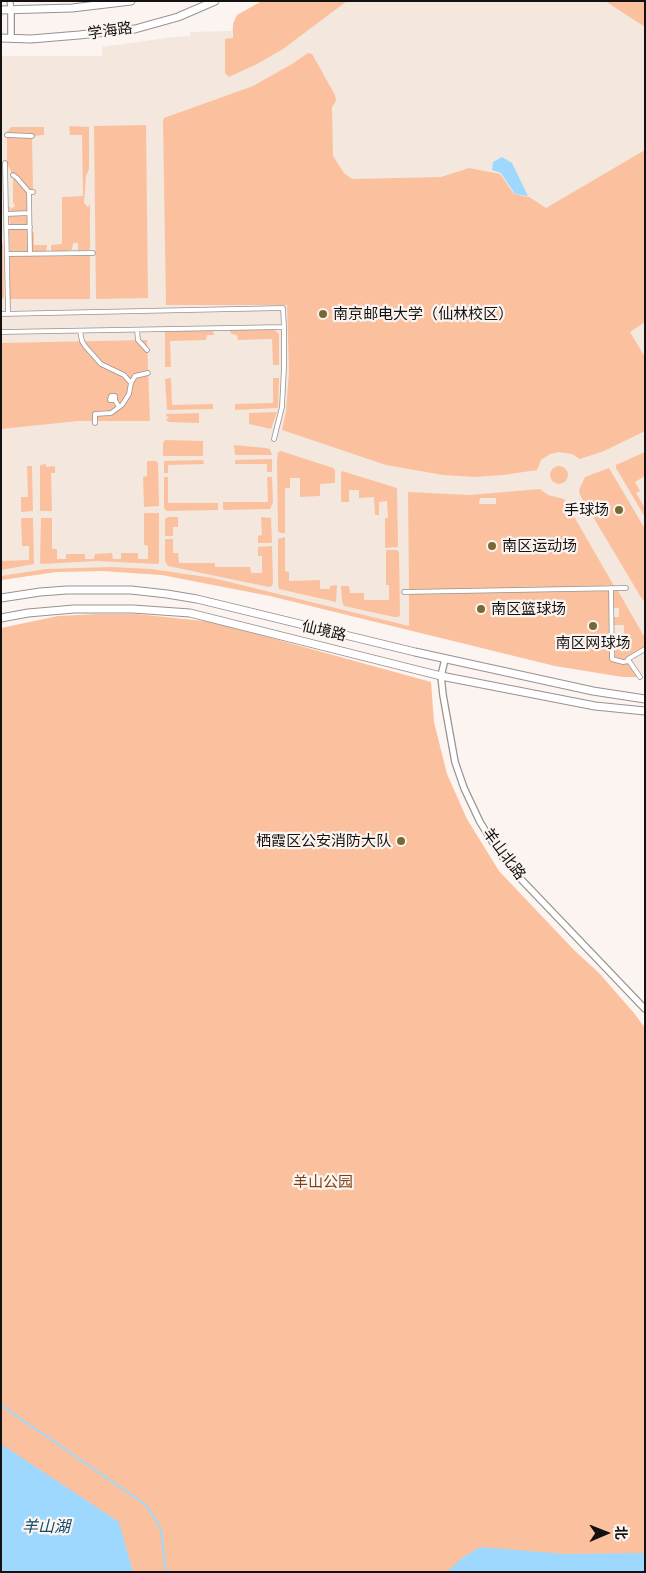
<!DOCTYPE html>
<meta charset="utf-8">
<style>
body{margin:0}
#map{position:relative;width:646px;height:1573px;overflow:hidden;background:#fbf4f0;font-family:"Public Sans","Noto Sans SC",sans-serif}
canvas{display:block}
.frame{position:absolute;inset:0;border:2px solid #141210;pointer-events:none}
.north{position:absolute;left:581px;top:1508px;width:50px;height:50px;-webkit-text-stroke:4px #fbf4f0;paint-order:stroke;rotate:89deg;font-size:14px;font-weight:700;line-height:20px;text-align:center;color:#141210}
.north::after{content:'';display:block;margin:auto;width:18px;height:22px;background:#141210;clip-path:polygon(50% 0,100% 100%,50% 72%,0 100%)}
</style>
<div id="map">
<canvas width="646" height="1573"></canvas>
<div class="frame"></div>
<div class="north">北</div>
</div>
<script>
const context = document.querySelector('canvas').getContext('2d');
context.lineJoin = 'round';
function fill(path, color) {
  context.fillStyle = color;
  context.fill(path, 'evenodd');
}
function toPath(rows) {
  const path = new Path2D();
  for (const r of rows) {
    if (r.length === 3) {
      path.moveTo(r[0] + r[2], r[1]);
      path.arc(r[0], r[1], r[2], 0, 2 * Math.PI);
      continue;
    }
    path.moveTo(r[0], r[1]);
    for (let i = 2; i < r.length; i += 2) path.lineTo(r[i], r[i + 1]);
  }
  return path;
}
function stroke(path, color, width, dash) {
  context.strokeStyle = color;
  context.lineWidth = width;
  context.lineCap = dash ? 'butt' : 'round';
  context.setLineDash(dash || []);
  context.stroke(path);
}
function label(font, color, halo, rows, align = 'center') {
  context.font = font + ' "Public Sans","Noto Sans SC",sans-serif';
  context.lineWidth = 4.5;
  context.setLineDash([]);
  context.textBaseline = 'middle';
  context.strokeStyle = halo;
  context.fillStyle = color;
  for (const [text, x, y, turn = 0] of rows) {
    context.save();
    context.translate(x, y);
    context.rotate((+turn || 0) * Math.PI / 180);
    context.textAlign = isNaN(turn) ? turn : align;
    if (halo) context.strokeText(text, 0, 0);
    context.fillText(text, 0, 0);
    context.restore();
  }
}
fill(toPath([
 [262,1,645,1,645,674,640,677,623,677,555,666,270,596,162,575,103,571,56,572,1,580,1,56,102,56,102,47,173,37,190,36,190,32,232,31,234,20,237,15]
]), '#f4e7de');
fill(toPath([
 [262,1,347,1,283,49,257,64,229,77,225,73,225,39,233,38,233,24,237,15],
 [605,1,645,1,645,27,642,25],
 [308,53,312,54,335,95,336,101,332,107,333,156,344,173,352,179,441,177,469,168,500,174,514,194,529,197,546,208,645,150,645,322,630,332,645,357,645,431,604,451,580,459,572,454,559,452,550,454,541,460,537,470,503,475,475,477,443,475,386,465,282,430,286,412,289,371,287,305,166,305,163,121,164,118,253,86,292,64],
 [146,125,148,298,96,299,94,126],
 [69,126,89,127,89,169,86,176,84,203,88,207,90,204,90,248,89,250,78,250,78,243,73,243,72,250,68,250,68,252,54,252,51,250,51,245,62,244,62,197,83,196,82,135,70,135],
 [11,127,44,127,44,135,32,136,33,190,28,190,28,211,26,212,10,212,9,209,9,206,11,209,15,206,13,202,13,175,7,164,7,132],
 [28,215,28,225,10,225,9,216],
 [9,229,28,229,29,251,10,251],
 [34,232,34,245,47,245,46,252,31,251,30,233],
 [1,243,3,243,4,297,1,300],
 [10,255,90,255,90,299,10,299],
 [274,329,279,334,279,365,273,365,272,339,238,340,237,335,231,334,230,330],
 [213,330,214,335,207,335,206,340,170,341,171,367,165,367,165,331],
 [147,340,150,421,78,421,1,429,1,343],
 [171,378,172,405,213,404,213,409,167,410,165,379],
 [273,378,279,378,278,408,235,410,235,404,273,403],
 [277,412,271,429,249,424,249,413],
 [199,413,199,423,169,422,166,420,169,417,166,416,166,414],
 [165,440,203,441,203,456,163,456,163,443],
 [234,445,266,448,270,449,272,455,235,455],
 [281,451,333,468,335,470,335,483,320,484,320,496,300,497,300,478,290,478,290,488,285,488,285,533,280,533,278,531,277,461,278,452],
 [645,452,645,476,635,482,640,491,636,493,645,508,645,517,616,468,616,465],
 [272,459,272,472,267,472,267,464,235,464,235,460],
 [203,460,204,464,168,465,168,473,164,473,164,461],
 [147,461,156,461,158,463,159,506,144,507,143,477,147,476],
 [46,464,46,467,55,466,55,473,51,473,52,511,40,511,40,465],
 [27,466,32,466,33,511,21,512,21,497,28,497],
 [559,475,9],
 [609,468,645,529,645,601,642,599,580,495,579,490,585,477],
 [342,471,397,488,398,547,385,548,385,518,388,518,387,501,379,502,379,515,375,515,374,497,359,498,359,490,349,490,349,502,341,502,341,473],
 [164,477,168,477,168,503,218,503,218,510,167,511,164,508],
 [267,477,272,477,273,502,270,509,224,510,223,509,223,502,268,502],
 [540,489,548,495,564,499,614,586,409,590,408,492,469,495],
 [496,498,496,504,479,504,480,498],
 [144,513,159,513,159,562,158,564,96,561,42,564,40,563,41,518,52,518,52,549,57,549,57,559,66,559,66,554,85,554,85,559,94,559,95,554,112,553,113,559,121,559,121,553,138,553,138,559,148,559,148,546,144,545],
 [168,517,178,517,178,527,173,527,173,536,165,536,165,519],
 [261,517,271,518,272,543,258,543,258,536,262,535],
 [21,518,33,518,34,564,1,570,1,561,29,560,29,546,22,546],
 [285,537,285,571,289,572,289,581,320,580,320,589,330,589,330,586,337,585,336,602,279,589,278,586,278,539],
 [165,539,173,539,173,553,178,553,179,563,215,563,215,567,250,567,251,573,262,573,262,556,258,556,258,547,272,546,273,582,272,586,269,587,168,566,165,561],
 [386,550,397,550,399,552,400,615,398,617,394,617,344,606,342,601,341,586,349,586,350,593,364,593,364,600,389,600,389,585,386,585],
 [110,567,151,569,213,578,409,626,409,593,609,591,610,660,624,664,629,663,638,677,623,677,555,666,270,596,162,575,103,571,56,572,1,580,1,576,46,569],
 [613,591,618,591,645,638,645,646,627,658,627,659,622,660,615,658,615,648,624,648,624,625,614,625,614,617,619,617,619,608,613,608],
 [97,614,137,614,213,622,431,682,434,722,447,774,467,819,499,871,574,950,599,973,634,1013,645,1028,645,1572,1,1572,1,628,58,616]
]), '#fbc19f');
fill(toPath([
 [502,157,512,163,528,196,515,194,501,173,492,170,493,162],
 [1,1444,119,1522,133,1572,1,1572],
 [480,1547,565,1554,645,1553,645,1572,447,1572,462,1558]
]), '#9ed8fe');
stroke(toPath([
 [1,1405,146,1505,161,1529,165,1567,168,1572]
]), '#9ed8fe', 2);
const pedestrian = toPath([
 [7,135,32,136],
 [5,163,8,313],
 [13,175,17,178,29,192],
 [6,214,29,213],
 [6,227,30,227],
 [7,254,93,253],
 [30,254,29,192,33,192],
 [1,314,283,308,284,327,1,332],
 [137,330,138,340,147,350],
 [80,331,82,341,85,346,101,364,124,375,131,383,129,394,122,405,111,413,95,414,95,423],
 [131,383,135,376,148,373],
 [115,400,110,400,111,396,115,396,115,400,119,407],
 [274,439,282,407,284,367,284,327],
 [611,588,612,659,623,662,629,661,640,677],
 [404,592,626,588],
 [629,661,628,659,645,649]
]);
const minor = toPath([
 [10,1,11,10]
]);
const tertiary = toPath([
 [11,10,11,38],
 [445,659,441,676,443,695,455,762,464,788,480,822,498,851,517,875,645,1009]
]);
const secondary = toPath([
 [1,10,72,8,131,1],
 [1,38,31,39,79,35,135,29,178,17,215,1],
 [1,598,40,592,67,590,131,590,167,594,197,599,415,652,593,691,645,699],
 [1,618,28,613,74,609,133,609,190,613,441,676,595,706,645,711]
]);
stroke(pedestrian, '#99928e', 5.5);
stroke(minor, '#99928e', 7);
stroke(tertiary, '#99928e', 8);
stroke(secondary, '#99928e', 9);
stroke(pedestrian, '#fff', 4);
stroke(minor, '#fff', 5);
stroke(tertiary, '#fff', 5.5);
stroke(secondary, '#fff', 7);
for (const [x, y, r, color] of [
 [323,314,5,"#786836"],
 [619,510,5,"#786836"],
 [492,546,5,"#786836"],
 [481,609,5,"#786836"],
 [593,626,5,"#786836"],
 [401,841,5,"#786836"]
]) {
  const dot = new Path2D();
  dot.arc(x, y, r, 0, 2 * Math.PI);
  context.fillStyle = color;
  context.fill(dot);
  stroke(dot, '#fbf4f0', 2);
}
label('15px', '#141210', '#fbf4f0', [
 ["学海路",110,31,-8],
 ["仙境路",324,631,13],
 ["羊山北路",504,854,53]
]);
label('15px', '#141210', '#fbf4f0', [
 ["南京邮电大学（仙林校区）",333,314],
 ["手球场",609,510,"right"],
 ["南区运动场",502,546],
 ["南区篮球场",491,609],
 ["南区网球场",593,643,"center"],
 ["栖霞区公安消防大队",391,841,"right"]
], 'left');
label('15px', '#7f4012', '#fbf4f0', [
 ["羊山公园",323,1182]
]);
label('italic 16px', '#114c6b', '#fbf4f0', [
 ["羊山湖",46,1527]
]);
</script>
